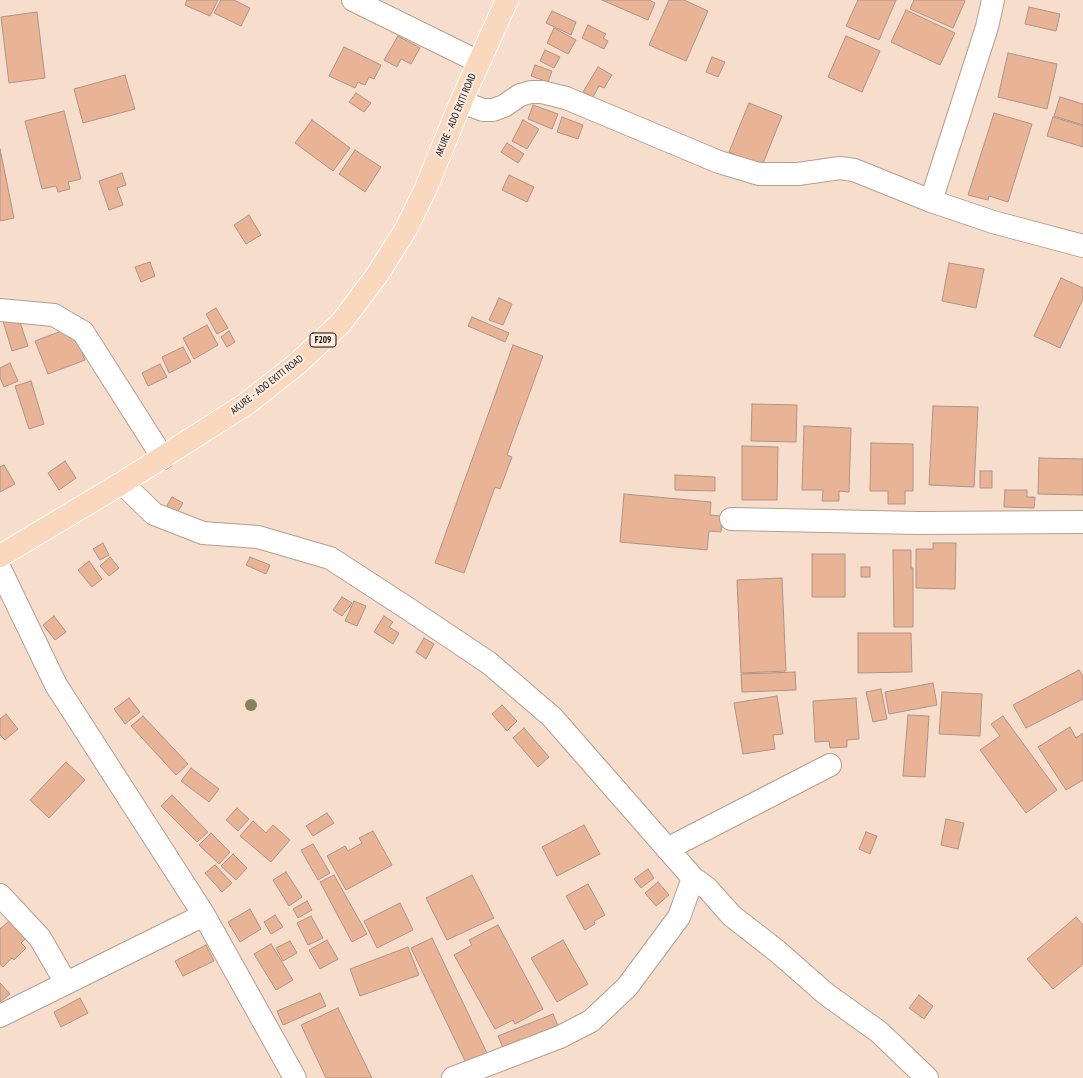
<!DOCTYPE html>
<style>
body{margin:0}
canvas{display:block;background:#f7decc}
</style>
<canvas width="1083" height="1078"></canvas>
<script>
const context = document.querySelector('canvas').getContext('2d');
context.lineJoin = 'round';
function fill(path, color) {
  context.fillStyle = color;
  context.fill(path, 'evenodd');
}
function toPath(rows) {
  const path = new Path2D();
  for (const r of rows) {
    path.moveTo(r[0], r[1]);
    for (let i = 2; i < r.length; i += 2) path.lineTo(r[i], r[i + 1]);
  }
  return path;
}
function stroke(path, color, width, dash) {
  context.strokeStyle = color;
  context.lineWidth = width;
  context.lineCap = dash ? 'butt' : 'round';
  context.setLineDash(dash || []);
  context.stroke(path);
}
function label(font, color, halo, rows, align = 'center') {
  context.font = font + ' "PT Sans Narrow",sans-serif';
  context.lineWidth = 4;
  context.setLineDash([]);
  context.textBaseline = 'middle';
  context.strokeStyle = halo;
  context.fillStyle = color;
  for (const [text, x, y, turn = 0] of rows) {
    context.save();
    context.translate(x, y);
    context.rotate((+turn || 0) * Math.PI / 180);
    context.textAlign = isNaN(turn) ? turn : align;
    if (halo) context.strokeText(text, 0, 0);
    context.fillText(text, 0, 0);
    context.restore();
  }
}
const building = toPath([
 [187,0,218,0,210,16,185,5,187,0],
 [221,0,234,0,250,8,241,26,214,13,221,0],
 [602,0,649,0,655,3,648,20,602,0],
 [669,0,684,0,708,11,686,61,649,45,669,0],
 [858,0,896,0,879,40,846,26,858,0],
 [914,0,963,0,965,1,953,28,910,9,914,0],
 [1029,7,1060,14,1056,31,1025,24,1029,7],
 [906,10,955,33,940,65,891,42,906,10],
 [552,11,576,22,571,35,546,23,552,11],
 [37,12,45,78,9,83,1,17,37,12],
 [588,25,606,34,603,38,608,41,604,49,582,38,588,25],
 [554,28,576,40,568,54,547,43,554,28],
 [398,36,420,48,411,64,401,59,397,67,384,60,398,36],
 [846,36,880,51,862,92,828,77,846,36],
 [344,47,381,65,374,79,369,77,365,85,358,82,355,88,329,76,344,47],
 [545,50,560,57,554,68,540,61,545,50],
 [1008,53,1057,64,1047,109,998,97,1008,53],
 [712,57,725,62,718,77,706,72,712,57],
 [535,65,552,71,548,82,531,76,535,65],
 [598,67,612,75,604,88,599,86,593,97,583,92,598,67],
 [125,75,135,109,83,123,74,89,125,75],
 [356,93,371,103,364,112,349,102,356,93],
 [1060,97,1083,104,1083,125,1054,116,1060,97],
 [749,103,782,116,762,166,729,152,749,103],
 [533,105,558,114,552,129,528,119,533,105],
 [64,111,81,179,68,182,70,189,58,192,56,186,42,189,25,121,64,111],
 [994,113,1032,124,1008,202,989,196,988,200,968,195,994,113],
 [562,117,583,125,578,139,557,132,562,117],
 [1053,117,1083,126,1083,147,1047,136,1053,117],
 [312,120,350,148,333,171,295,143,312,120],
 [523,120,539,129,527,149,512,141,523,120],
 [507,143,524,154,518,163,501,152,507,143],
 [0,149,14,218,0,221,0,149],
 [355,150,381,167,365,192,339,174,355,150],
 [122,173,126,185,117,188,123,205,109,210,99,181,122,173],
 [509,175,534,187,527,202,502,190,509,175],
 [249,215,261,235,246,244,234,225,249,215],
 [150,262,155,276,141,282,135,267,150,262],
 [949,263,984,269,976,308,942,301,949,263],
 [1061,278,1083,288,1083,299,1060,348,1034,336,1061,278],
 [499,298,512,304,503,325,489,320,499,298],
 [216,308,228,328,217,334,206,314,216,308],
 [18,316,28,346,12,351,3,321,18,316],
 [472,317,509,333,505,342,468,326,472,317],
 [207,325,218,345,194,359,183,338,207,325],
 [72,327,85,360,48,374,35,341,72,327],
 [229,331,235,342,227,347,221,337,229,331],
 [513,345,543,356,507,455,512,457,500,489,495,487,464,573,435,563,513,345],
 [183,347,191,362,169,373,162,357,183,347],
 [10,363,18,381,4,387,0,378,0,368,10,363],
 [160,364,167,377,148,386,142,373,160,364],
 [31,381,44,424,29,429,15,386,31,381],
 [752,404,797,405,796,442,751,441,752,404],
 [933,406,978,407,974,487,929,485,933,406],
 [804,426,851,428,849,492,839,491,839,501,822,501,823,490,802,490,804,426],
 [871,443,913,444,913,491,905,491,905,504,888,504,888,491,870,491,871,443],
 [742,446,778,447,777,500,742,500,742,446],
 [1039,458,1083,459,1083,495,1038,494,1039,458],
 [65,461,76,478,59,490,48,473,65,461],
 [4,465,15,484,0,492,0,467,4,465],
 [980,471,992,471,992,488,980,488,980,471],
 [675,475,715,477,715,491,675,490,675,475],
 [1005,490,1027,490,1027,497,1035,497,1034,508,1004,507,1005,490],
 [624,494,711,502,710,515,722,516,721,532,709,531,707,550,620,542,624,494],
 [172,497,183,503,177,513,166,507,172,497],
 [103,543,109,555,100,560,93,549,103,543],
 [933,543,956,543,955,589,916,588,916,549,933,549,933,543],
 [893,550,911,550,911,568,913,568,913,627,894,627,893,550],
 [812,554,845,554,845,597,812,597,812,554],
 [110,557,119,568,109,576,100,566,110,557],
 [250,557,270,565,266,574,246,565,250,557],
 [89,561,102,579,92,587,78,570,89,561],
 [861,567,870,567,870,577,861,577,861,567],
 [782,578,786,671,741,673,737,580,782,578],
 [342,597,352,603,342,616,333,610,342,597],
 [354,601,366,606,357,626,345,621,354,601],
 [54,616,66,632,55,640,43,625,54,616],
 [384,616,393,622,389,627,399,633,393,644,374,632,384,616],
 [858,633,911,633,912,672,858,673,858,633],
 [424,638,434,644,426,659,416,652,424,638],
 [1079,670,1083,676,1083,699,1026,728,1013,705,1079,670],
 [795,672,796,690,742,692,741,674,795,672],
 [933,683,937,705,889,714,885,692,933,683],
 [881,689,887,719,873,722,866,692,881,689],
 [942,692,982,694,980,736,939,734,942,692],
 [777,696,783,734,773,735,775,749,743,754,734,703,777,696],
 [129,698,140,712,125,724,114,709,129,698],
 [856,698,859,739,847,740,847,747,830,748,829,741,815,742,813,701,856,698],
 [502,705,517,721,507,731,492,714,502,705],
 [6,714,18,729,5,740,0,735,0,719,6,714],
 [908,715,929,716,925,777,903,776,908,715],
 [143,716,188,764,176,775,131,726,143,716],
 [1003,716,1057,790,1026,813,980,750,1000,736,991,724,1003,716],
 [1070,727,1076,738,1083,733,1083,780,1066,790,1038,747,1070,727],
 [524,728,549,757,538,767,513,738,524,728],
 [66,762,85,780,49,818,30,800,66,762],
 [191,768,219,789,209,802,181,781,191,768],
 [172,795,208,832,197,842,161,806,172,795],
 [237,808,249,819,238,831,226,820,237,808],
 [327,813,334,823,313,836,306,826,327,813],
 [946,819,964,823,958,849,941,845,946,819],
 [253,821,266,833,273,825,290,840,271,862,240,836,253,821],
 [584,825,600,854,557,876,542,847,584,825],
 [373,831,392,865,346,890,327,856,345,846,348,851,362,843,359,838,373,831],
 [866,832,877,836,870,854,859,849,866,832],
 [211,833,230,852,219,864,199,845,211,833],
 [313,844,330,873,318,880,301,850,313,844],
 [233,854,247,868,236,880,221,866,233,854],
 [215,865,232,883,222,892,205,873,215,865],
 [648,869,654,878,641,888,634,879,648,869],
 [286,872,302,897,289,906,273,880,286,872],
 [334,875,367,934,352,942,320,882,334,875],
 [472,875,494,918,447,940,426,898,472,875],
 [658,882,669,895,656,906,645,893,658,882],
 [588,884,605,915,594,921,595,924,585,930,566,896,588,884],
 [307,901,312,910,298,918,293,909,307,901],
 [400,903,413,930,377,948,364,921,400,903],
 [250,909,261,929,240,942,228,922,250,909],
 [275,915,283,927,271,934,264,922,275,915],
 [311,916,323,938,308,945,297,923,311,916],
 [1076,917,1083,925,1083,964,1053,989,1027,959,1076,917],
 [10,920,27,937,21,943,26,948,14,960,12,958,3,967,0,964,0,929,10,920],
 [498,925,543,1009,515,1024,513,1020,495,1029,454,955,472,945,469,940,498,925],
 [432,938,487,1053,466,1063,411,948,432,938],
 [327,940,338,959,320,969,309,950,327,940],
 [563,940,588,984,557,1002,531,958,563,940],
 [290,941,297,953,283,961,276,948,290,941],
 [271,944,293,980,276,990,254,954,271,944],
 [206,945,214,961,183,976,175,961,206,945],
 [408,947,419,975,360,996,350,969,408,947],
 [0,983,10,994,0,1002,0,983],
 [320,993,326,1006,283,1025,277,1011,320,993],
 [919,995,933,1006,924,1019,909,1008,919,995],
 [80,998,88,1013,61,1027,54,1012,80,998],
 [338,1008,372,1078,326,1078,301,1025,338,1008],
 [553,1014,558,1026,503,1048,498,1036,553,1014]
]);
fill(building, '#e9b395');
stroke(building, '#ad9487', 1);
const street = toPath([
 [353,0,479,62],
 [461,102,483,110,493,110,504,106,520,95,531,92,542,92,566,98,719,162,759,174,798,174,840,168,854,170,931,201,993,222,1083,246],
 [931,201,987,27,993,0],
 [0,310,54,315,83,332,163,458],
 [122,483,154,514,203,533,258,537,330,558,407,608,489,663,552,717,693,878,707,888,732,916,777,951,826,994,879,1032,927,1078],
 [731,519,918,523,1083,522],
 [0,569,56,685,204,915,295,1078],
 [667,849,830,765],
 [0,895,40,938,66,983],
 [0,1016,204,915],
 [453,1078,560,1037,591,1021,627,987,679,917,693,878]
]);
const primary = toPath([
 [0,556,122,483,246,404,297,364,341,323,377,275,406,229,426,188,461,102,507,0]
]);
stroke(street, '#b59e8d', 24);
stroke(primary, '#fff', 24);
stroke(street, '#fff', 22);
stroke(primary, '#fad8bd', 22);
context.fillStyle = '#83835c';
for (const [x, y] of [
 [251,705]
]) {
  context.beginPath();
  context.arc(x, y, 6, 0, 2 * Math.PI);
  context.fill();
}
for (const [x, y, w] of [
 [323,340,26]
]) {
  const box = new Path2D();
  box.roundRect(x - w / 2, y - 7, w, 14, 3);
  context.fillStyle = '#fcede3';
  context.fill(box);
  stroke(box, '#110905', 1);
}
label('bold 9px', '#110905', null, [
 ["F209",323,340]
]);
label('10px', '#110905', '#fcede3', [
 ["AKURE - ADO EKITI ROAD",456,115,-67],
 ["AKURE - ADO EKITI ROAD",267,385,-38]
]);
</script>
